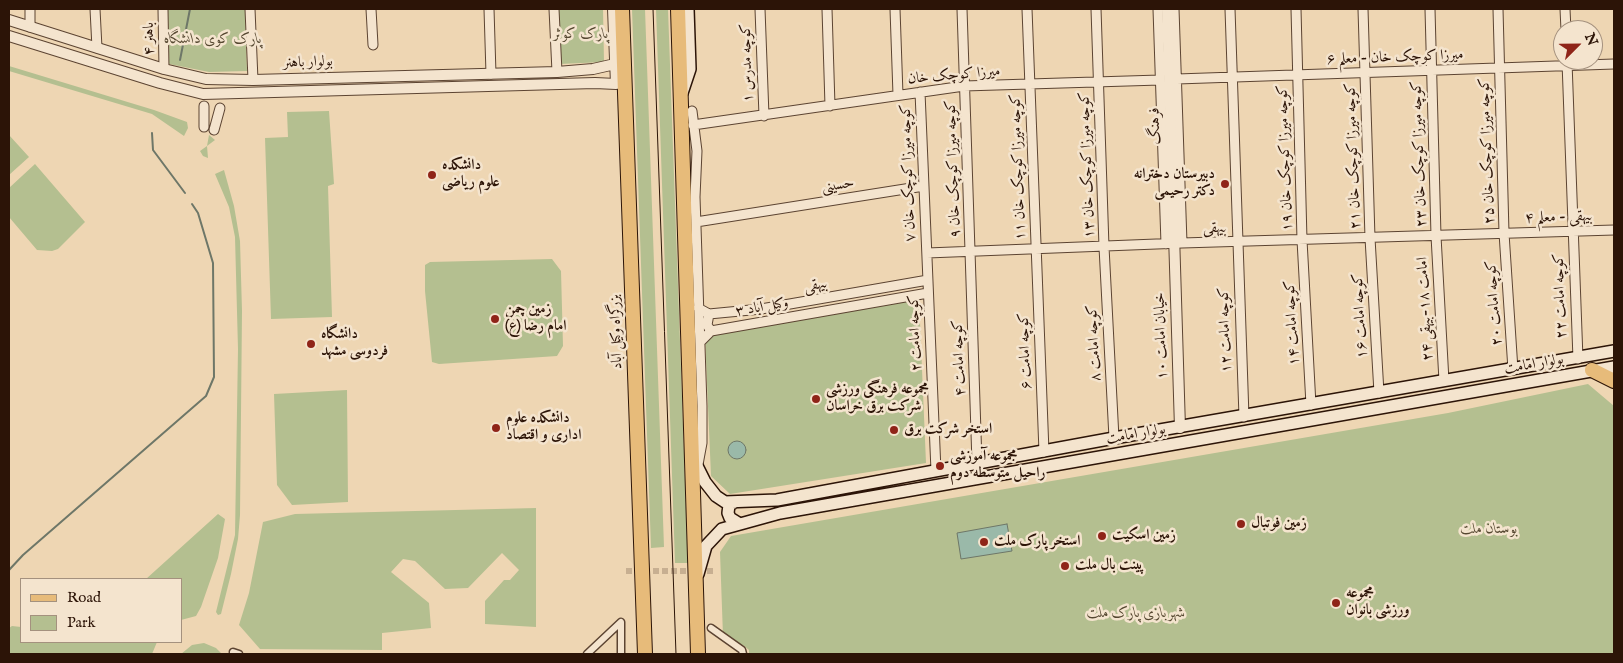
<!DOCTYPE html>
<meta charset="utf-8">
<style>
body{margin:0}
#map{position:relative;width:1623px;height:663px;overflow:hidden;background:#eed6b3;font-family:"IM FELL English",serif}
canvas{display:block}
.frame{position:absolute;inset:0;border:10px solid #2c1407;pointer-events:none}
.legend{position:absolute;left:20px;top:578px;width:162px;height:65px;box-sizing:border-box;background:#f4e4ce;border:1px solid #a4917e;margin:0;padding:6px 9px;list-style:none;font-size:15px;color:#2c1407}
.legend li{display:flex;align-items:center;gap:10px;height:25px}
.legend b{width:25px;border:1px solid #a4917e}
.north{position:absolute;left:1553px;top:20px;width:50px;height:50px;box-sizing:border-box;background:#f4e4ce;border:1px solid #a4917e;border-radius:50%;rotate:67deg;font-size:14px;font-weight:700;line-height:20px;text-align:center;color:#2c1407}
.north::after{content:'';display:block;margin:auto;width:18px;height:22px;background:#8f2418;clip-path:polygon(50% 0,100% 100%,50% 72%,0 100%)}
</style>
<div id="map">
<canvas width="1623" height="663"></canvas>
<div class="frame"></div>
<ul class="legend">
<li><b style="height:6px;background:#e7bb7a"></b>Road</li>
<li><b style="height:14px;background:#b4bf90"></b>Park</li>
</ul>
<div class="north">N</div>
</div>
<script>
const context = document.querySelector('canvas').getContext('2d');
context.lineJoin = 'round';
function fill(path, color) {
  context.fillStyle = color;
  context.fill(path, 'evenodd');
}
function toPath(rows) {
  const path = new Path2D();
  for (const r of rows) {
    if (r.length === 3) {
      path.moveTo(r[0] + r[2], r[1]);
      path.arc(r[0], r[1], r[2], 0, 2 * Math.PI);
      continue;
    }
    path.moveTo(r[0], r[1]);
    for (let i = 2; i < r.length; i += 2) path.lineTo(r[i], r[i + 1]);
  }
  return path;
}
function stroke(path, color, width, dash) {
  context.strokeStyle = color;
  context.lineWidth = width;
  context.lineCap = dash ? 'butt' : 'round';
  context.setLineDash(dash || []);
  context.stroke(path);
}
function label(font, color, halo, rows, align = 'center') {
  context.font = font + ' "IM FELL English",Amiri,serif';
  context.lineWidth = 5;
  context.setLineDash([]);
  context.textBaseline = 'middle';
  context.strokeStyle = halo;
  context.fillStyle = color;
  for (const [text, x, y, turn = 0] of rows) {
    context.save();
    context.translate(x, y);
    context.rotate((+turn || 0) * Math.PI / 180);
    context.textAlign = isNaN(turn) ? turn : align;
    if (halo) context.strokeText(text, 0, 0);
    context.fillText(text, 0, 0);
    context.restore();
  }
}
fill(toPath([
 [168,9,245,9,247,71,209,72,169,64],
 [558,9,603,9,604,62,560,64],
 [632,9,645,9,664,547,651,548],
 [656,9,668,9,688,563,675,563],
 [9,66,154,110,187,122,188,128,184,136,152,114,9,71],
 [329,111,334,184,328,186,332,317,271,319,265,138,288,137,287,112],
 [9,135,29,157,9,175],
 [209,135,215,140,207,146,208,158,203,156,200,151,207,146],
 [35,164,85,222,58,249,52,251,37,250,9,217,9,188],
 [224,170,234,206,240,241,242,311,240,515,238,539,231,574,221,614,218,615,216,612,235,535,238,349,235,237,229,207,215,174],
 [552,259,561,271,563,346,557,356,439,364,432,362,425,291,425,265,430,262],
 [919,299,926,463,730,494,711,476,705,336],
 [1588,384,1614,406,1614,654,749,654,749,650,743,645,733,645,723,636,720,552,731,536,1448,413],
 [347,390,348,502,292,505,277,485,274,394],
 [536,508,536,627,485,624,485,601,504,580,510,580,519,570,502,553,468,588,445,589,415,561,403,559,391,572,429,603,431,628,382,633,382,650,260,649,239,625,249,593,263,522,295,514],
 [218,514,225,519,218,558,201,607,196,616,181,620,181,579,146,579],
 [12,626,21,627,21,642,157,642,152,654,9,654,9,628],
 [204,643,216,648,222,654,181,654,192,645]
]), '#b4bf90');
const water = toPath([
 [737,450,9],
 [1007,524,1012,551,961,559,957,533,1007,524]
]);
fill(water, '#9ab9a9');
stroke(water, '#6e7768', 1);
stroke(toPath([
 [180,60,190,9],
 [152,133,153,150,185,193],
 [9,570,23,555,206,396,214,377,213,263,198,213,192,204]
]), '#6e7768', 2);
stroke(toPath([
 [626,571,716,571]
]), '#c7af91', 6, [6, 3]);
const pedestrian = toPath([
 [711,628,742,650,743,654],
 [233,652,239,654],
 [587,654,621,622,621,654]
]);
const minor = toPath([
 [30,9,30,27],
 [95,9,97,48],
 [163,9,164,69],
 [250,9,253,80],
 [371,9,373,45],
 [489,9,491,74],
 [554,9,557,72],
 [760,9,764,116],
 [827,9,830,106],
 [895,9,898,95],
 [962,9,977,463],
 [1027,9,1044,452],
 [1096,9,1104,247,1114,438],
 [1158,9,1166,244],
 [1174,9,1182,243],
 [1230,9,1244,417],
 [1296,9,1302,240,1311,405],
 [1363,9,1370,238,1379,393],
 [1430,9,1436,236,1444,381],
 [1498,9,1504,233,1513,370],
 [1565,9,1566,30],
 [1567,62,1578,359],
 [1177,79,1614,64],
 [920,92,936,471],
 [692,111,697,151,695,197,702,406,702,443,697,470],
 [693,125,964,86,1160,80],
 [204,127,204,106],
 [214,130,220,108],
 [696,222,924,186],
 [927,253,1182,243,1614,230],
 [698,308,709,314,761,309,928,280],
 [709,314,707,325,711,331],
 [700,342,711,331,928,293]
]);
const tertiary = toPath([
 [1167,9,1180,428],
 [9,20,164,69,206,79,253,80,557,72,593,69,615,64],
 [9,36,160,83,203,94,595,83,616,84,613,9]
]);
const secondary = toPath([
 [682,93,690,69,688,9],
 [694,460,705,482,716,496,725,502,777,500,1114,438,1614,351],
 [735,502,729,505,728,513,730,518,738,523],
 [698,574,706,546,722,529,780,513,1614,367]
]);
const primary = toPath([
 [1592,370,1614,381]
]);
const trunk = toPath([
 [622,9,645,654],
 [678,9,698,654]
]);
stroke(pedestrian, '#5c4432', 9);
stroke(minor, '#5c4432', 11);
stroke(tertiary, '#5c4432', 12);
stroke(secondary, '#2c1407', 14);
stroke(primary, '#2c1407', 16);
stroke(trunk, '#2c1407', 16);
stroke(pedestrian, '#f4e4ce', 6);
stroke(minor, '#f4e4ce', 9);
stroke(tertiary, '#f4e4ce', 10);
stroke(secondary, '#f4e4ce', 11);
stroke(primary, '#e7bb7a', 14);
stroke(trunk, '#e7bb7a', 14);
stroke(toPath([
 [653,9,676,654]
]), '#2c1407', 1);
for (const [x, y, r, color] of [
 [432,175,5,"#8f2418"],
 [1225,184,5,"#8f2418"],
 [495,319,5,"#8f2418"],
 [311,344,5,"#8f2418"],
 [816,399,5,"#8f2418"],
 [496,428,5,"#8f2418"],
 [894,430,5,"#8f2418"],
 [940,466,5,"#8f2418"],
 [1241,524,5,"#8f2418"],
 [1102,536,5,"#8f2418"],
 [984,542,5,"#8f2418"],
 [1065,566,5,"#8f2418"],
 [1336,603,5,"#8f2418"]
]) {
  const dot = new Path2D();
  dot.arc(x, y, r, 0, 2 * Math.PI);
  context.fillStyle = color;
  context.fill(dot);
  stroke(dot, '#f4e4ce', 2);
}
label('italic 15px', '#554730', '#f4e4ce', [
 ["پارک کوثر",581,35],
 ["پارک کوی دانشگاه",213,40],
 ["بوستان ملت",1489,530],
 ["شهربازی پارک ملت",1136,614]
]);
label('15px', '#2c1407', '#f4e4ce', [
 ["باهنر ۴",150,39,-91],
 ["میرزا کوچک خان - معلم ۶",1395,58,-2],
 ["بولوار باهنر",308,63,-2],
 ["کوچه مدرس ۱",748,63,-92],
 ["میرزا کوچک خان",954,76,-5],
 ["فرهنگ",1156,126,-92],
 ["کوچه میرزا کوچک خان ۲۵",1488,151,-92],
 ["کوچه میرزا کوچک خان ۲۳",1420,154,-92],
 ["کوچه میرزا کوچک خان ۲۱",1354,156,-92],
 ["کوچه میرزا کوچک خان ۱۹",1286,158,-92],
 ["کوچه میرزا کوچک خان ۱۳",1088,165,-92],
 ["کوچه میرزا کوچک خان ۱۱",1019,167,-92],
 ["کوچه میرزا کوچک خان ۹",954,169,-92],
 ["کوچه میرزا کوچک خان ۷",909,173,-92],
 ["حسینی",838,186,-9],
 ["بیهقی - معلم ۴",1559,218,-2],
 ["بیهقی",1215,229],
 ["بیهقی",816,286,-10],
 ["کوچه امامت ۲۲",1561,296,-92],
 ["کوچه امامت ۲۰",1495,303,-94],
 ["۳ وکیل آباد",762,308,-10],
 ["امامت ۱۸-بیهقی ۲۴",1426,309,-93],
 ["کوچه امامت ۱۶",1361,316,-93],
 ["کوچه امامت ۱۴",1293,323,-93],
 ["کوچه امامت ۱۲",1226,330,-92],
 ["بزرگراه وکیل آباد",617,332,-92],
 ["کوچه امامت ۲",916,333,-92],
 ["خیابان امامت ۱۰",1162,336,-92],
 ["کوچه امامت ۸",1095,343,-93],
 ["کوچه امامت ۶",1026,351,-92],
 ["کوچه امامت ۴",960,358,-92],
 ["بولوار امامت",1534,365,-10],
 ["بولوار امامت",1136,435,-10]
]);
label('bold 15px', '#2c1407', '#f4e4ce', [
 ["دانشکده",442,166],
 ["علوم ریاضی",442,183],
 ["دبیرستان دخترانه",1215,175,"right"],
 ["دکتر رحیمی",1215,192,"right"],
 ["زمین چمن",505,310],
 ["امام رضا (ع)",505,327],
 ["دانشگاه",321,335],
 ["فردوسی مشهد",321,352],
 ["مجموعه فرهنگی ورزشی",826,390],
 ["شرکت برق خراسان",826,407],
 ["دانشکده علوم",506,419],
 ["اداری و اقتصاد",506,436],
 ["استخر شرکت برق",904,430],
 ["مجموعه آموزشی",950,457],
 ["راحیل متوسطه دوم",950,474],
 ["زمین فوتبال",1251,524],
 ["زمین اسکیت",1112,536],
 ["استخر پارک ملت",994,542],
 ["پینت بال ملت",1075,566],
 ["مجموعه",1346,594],
 ["ورزشی بانوان",1346,611]
], 'left');
</script>
